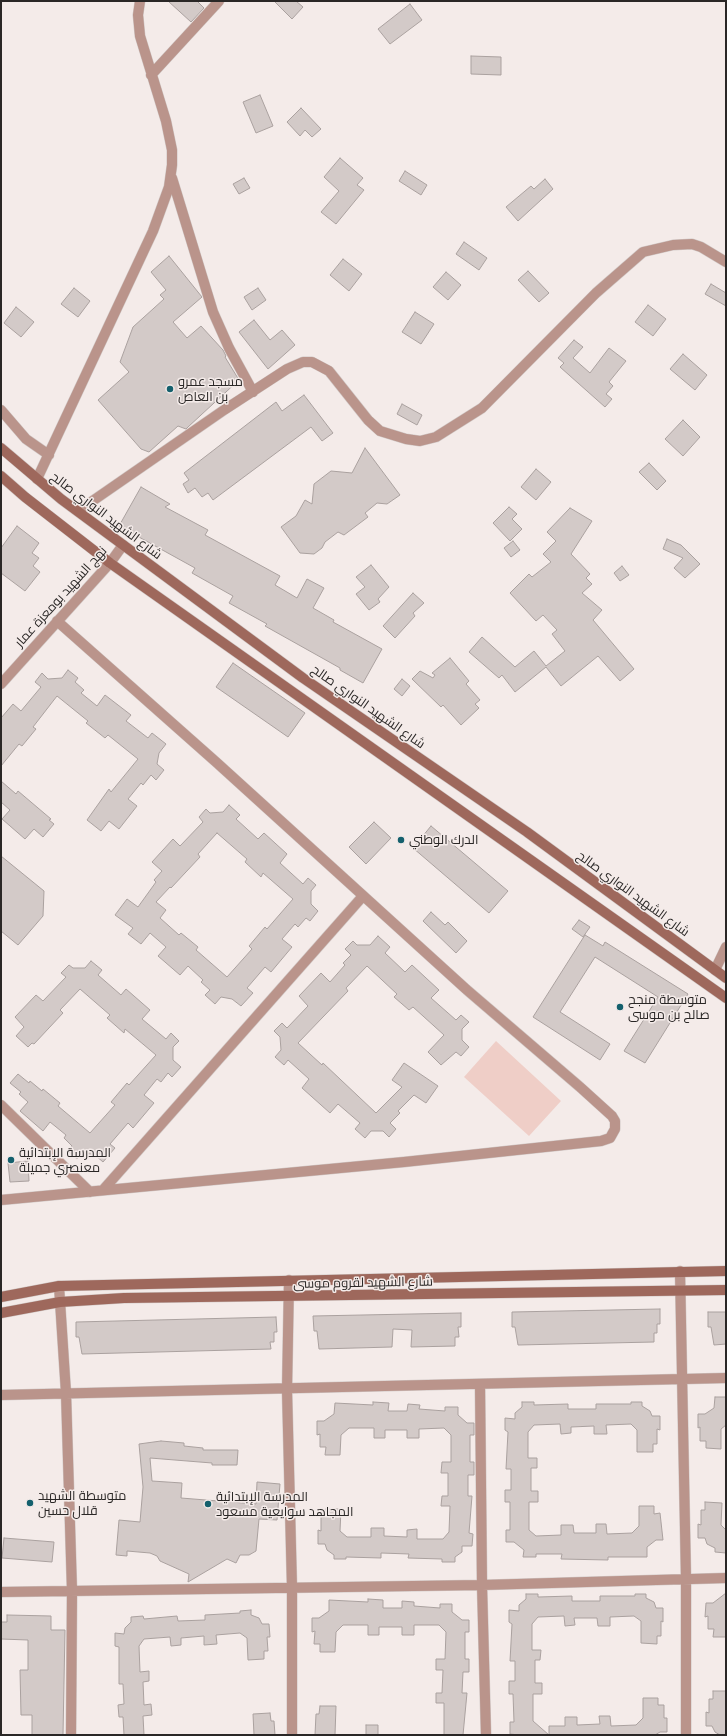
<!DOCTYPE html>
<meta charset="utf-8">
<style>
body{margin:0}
#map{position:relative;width:727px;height:1736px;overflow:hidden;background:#f4ebe9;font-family:"IBM Plex Sans",sans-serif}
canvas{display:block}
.frame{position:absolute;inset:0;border:2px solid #2a2726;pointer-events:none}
</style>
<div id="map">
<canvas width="727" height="1736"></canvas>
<div class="frame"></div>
</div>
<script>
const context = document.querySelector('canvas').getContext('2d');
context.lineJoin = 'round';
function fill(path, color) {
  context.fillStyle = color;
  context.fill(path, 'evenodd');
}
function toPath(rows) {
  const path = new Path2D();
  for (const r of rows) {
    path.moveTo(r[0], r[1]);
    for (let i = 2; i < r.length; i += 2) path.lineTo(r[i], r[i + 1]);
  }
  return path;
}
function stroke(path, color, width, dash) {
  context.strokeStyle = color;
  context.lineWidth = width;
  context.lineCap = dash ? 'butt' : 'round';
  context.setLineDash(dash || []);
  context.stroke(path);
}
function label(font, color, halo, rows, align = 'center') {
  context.font = font + ' "IBM Plex Sans",Cairo,sans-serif';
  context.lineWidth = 3;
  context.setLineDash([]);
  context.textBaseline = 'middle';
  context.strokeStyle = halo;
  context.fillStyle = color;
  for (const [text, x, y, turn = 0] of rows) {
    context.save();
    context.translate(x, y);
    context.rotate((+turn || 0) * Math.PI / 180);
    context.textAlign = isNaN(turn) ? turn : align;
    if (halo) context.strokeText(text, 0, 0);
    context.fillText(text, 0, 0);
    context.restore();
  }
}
fill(toPath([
 [496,1041,561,1101,529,1136,464,1077]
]), '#efcec7');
const building = toPath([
 [168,1,197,1,204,8,191,22,168,1],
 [274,1,296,1,303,7,292,19,274,1],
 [410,4,422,20,390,44,378,29,410,4],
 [471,56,501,57,501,75,471,74,471,56],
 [260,95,273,126,256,133,243,102,260,95],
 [301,108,321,129,312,137,305,130,300,136,287,122,301,108],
 [340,158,363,178,357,185,364,190,336,224,321,212,339,191,324,177,340,158],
 [405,171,427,185,421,195,399,181,405,171],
 [244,178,250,188,239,194,233,184,244,178],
 [545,179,553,189,518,221,506,207,531,186,534,189,545,179],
 [464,242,487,258,479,270,456,254,464,242],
 [169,256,202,297,173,322,187,338,201,326,223,350,226,356,225,357,239,380,188,427,186,429,178,426,149,452,141,449,98,400,129,372,120,362,133,327,164,299,160,295,166,290,151,272,169,256],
 [343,259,362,274,349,291,330,275,343,259],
 [528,271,549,293,539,302,518,280,528,271],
 [446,272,461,285,448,300,433,287,446,272],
 [711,284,726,293,726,306,705,294,711,284],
 [74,288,90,301,78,317,61,304,74,288],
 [258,288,266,300,252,310,244,297,258,288],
 [648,305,666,319,653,336,635,322,648,305],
 [16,307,34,322,21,337,4,323,16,307],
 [415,312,434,324,421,344,402,332,415,312],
 [254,320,270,340,282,330,295,345,268,369,239,332,254,320],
 [574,340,583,347,573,358,590,373,609,348,626,361,609,382,613,386,606,394,612,399,605,407,560,367,564,363,558,358,574,340],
 [683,354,707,375,695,390,670,369,683,354],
 [304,395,333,433,322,441,311,427,213,500,208,493,202,497,195,488,188,493,183,484,189,480,184,473,276,402,282,411,304,395],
 [402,404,422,415,417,425,397,414,402,404],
 [683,420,700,437,683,456,665,439,683,420],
 [365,448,400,495,387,504,377,503,365,513,368,517,344,535,338,532,325,542,322,548,314,554,300,553,281,527,296,516,305,500,312,504,314,484,331,471,352,473,365,448],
 [649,463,666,481,657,490,639,472,649,463],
 [536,469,551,482,536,500,521,487,536,469],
 [141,487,170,504,165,507,208,530,205,535,280,576,275,585,297,598,307,579,324,588,313,608,334,620,333,622,382,649,363,683,340,670,340,668,265,626,267,624,229,603,233,596,192,573,195,568,119,526,141,487],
 [509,507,517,514,512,519,522,529,510,541,493,523,509,507],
 [570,508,592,521,571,554,590,574,586,578,592,584,582,593,602,610,593,620,634,669,620,681,598,656,561,686,546,667,515,692,502,675,499,678,469,652,482,637,515,667,534,651,546,666,565,651,552,634,557,630,543,615,536,621,510,593,529,574,532,577,551,562,543,554,556,541,547,532,570,508],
 [17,526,39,543,32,553,39,558,33,566,40,572,25,591,1,573,1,548,17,526],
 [667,539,681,545,700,564,685,578,674,568,683,558,663,549,667,539],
 [513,541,520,550,511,557,504,548,513,541],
 [371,565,389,587,378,599,380,602,369,610,356,594,365,587,356,577,371,565],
 [622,566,629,575,620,581,614,573,622,566],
 [413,593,424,603,413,613,415,616,395,638,383,626,413,593],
 [450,658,469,681,466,684,480,700,475,704,479,708,461,725,443,705,441,707,412,679,420,671,433,678,435,675,432,673,450,658],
 [233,663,305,713,288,737,216,687,233,663],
 [68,670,78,678,75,682,84,690,81,693,97,706,105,695,131,715,126,721,148,738,152,733,166,744,159,753,157,764,164,770,156,780,151,775,143,785,141,783,128,799,137,806,119,829,109,821,101,831,87,820,109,789,111,792,138,759,108,735,105,738,86,723,88,721,57,696,33,727,36,729,22,746,19,744,1,766,1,718,13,704,21,711,41,687,35,682,42,673,48,679,62,678,68,670],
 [402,679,410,686,402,696,394,689,402,679],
 [1,781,16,794,18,791,51,819,49,820,54,824,43,837,34,829,25,839,2,819,10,810,1,802,1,781],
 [229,805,240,815,236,819,258,839,264,833,287,854,280,863,303,884,308,878,316,885,311,891,311,904,318,911,310,921,306,918,298,927,295,924,282,939,292,947,271,972,265,967,247,988,253,993,241,1006,232,999,221,997,215,1004,205,995,210,990,201,982,203,980,188,966,180,975,158,956,166,947,150,933,141,944,128,934,133,928,115,915,127,899,138,907,156,882,154,880,162,871,152,862,173,839,180,846,203,822,199,817,206,809,210,813,223,812,229,805],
 [217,833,247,859,245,862,261,877,263,873,293,899,267,929,265,927,249,946,252,949,227,977,196,950,198,947,181,933,179,935,160,918,166,910,156,902,170,887,171,888,200,857,198,854,217,833],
 [374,822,391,838,366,864,349,847,374,822],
 [431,826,508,891,489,913,413,848,431,826],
 [1,856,44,891,43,916,18,945,1,931,1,856],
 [431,912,445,925,448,922,467,941,456,953,423,921,431,912],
 [579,920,590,927,583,937,572,929,579,920],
 [585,935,603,946,605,942,688,994,645,1063,624,1051,658,997,595,957,560,1012,610,1044,600,1060,533,1017,585,935],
 [378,936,390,947,385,953,405,972,412,965,439,990,431,998,456,1020,461,1015,469,1022,462,1029,462,1040,469,1047,461,1056,456,1052,441,1065,428,1052,444,1035,413,1007,409,1010,394,997,397,994,367,966,346,988,348,991,298,1043,322,1065,323,1063,376,1113,402,1087,392,1080,404,1063,438,1086,426,1103,414,1095,398,1111,400,1113,390,1123,396,1129,389,1137,383,1131,371,1131,365,1138,355,1129,360,1123,338,1104,330,1113,302,1088,309,1079,288,1060,284,1065,275,1057,281,1050,280,1037,274,1031,282,1023,287,1028,308,1006,299,996,321,973,330,982,345,965,343,963,351,955,345,949,353,941,357,945,370,945,378,936],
 [91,961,102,970,98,975,121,995,126,989,150,1010,142,1019,166,1039,171,1033,179,1041,173,1047,173,1060,181,1067,172,1077,168,1073,161,1082,157,1079,144,1095,154,1103,133,1128,128,1123,110,1144,115,1148,103,1162,95,1155,83,1153,77,1159,68,1151,72,1146,64,1138,66,1135,50,1122,43,1131,20,1111,28,1102,19,1094,21,1092,10,1083,18,1074,29,1083,30,1081,42,1091,43,1089,60,1103,58,1106,90,1133,115,1105,111,1102,127,1083,129,1085,156,1055,125,1029,124,1033,107,1018,110,1015,80,989,60,1010,63,1013,34,1044,32,1043,28,1047,16,1036,24,1027,15,1017,36,995,43,1001,66,977,61,973,69,965,73,968,85,968,91,961],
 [28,1161,29,1181,10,1182,8,1163,28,1161],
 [660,1309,660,1324,657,1324,657,1333,654,1333,654,1342,518,1345,515,1327,512,1327,512,1312,660,1309],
 [708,1312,726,1312,726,1344,714,1345,711,1327,708,1327,708,1312],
 [461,1313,461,1327,458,1327,459,1337,455,1337,455,1346,411,1347,412,1330,393,1329,392,1347,319,1349,317,1331,314,1331,313,1316,461,1313],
 [276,1317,277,1332,274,1332,274,1342,270,1342,271,1349,82,1354,79,1337,76,1337,76,1322,276,1317],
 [715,1397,726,1397,726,1425,721,1429,721,1449,706,1448,706,1441,700,1441,700,1427,698,1428,698,1414,705,1414,714,1408,715,1397],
 [373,1402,389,1403,388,1411,407,1411,408,1404,420,1405,419,1409,445,1411,445,1407,458,1407,458,1415,467,1423,474,1423,474,1435,470,1435,470,1462,474,1462,474,1475,468,1475,468,1496,472,1496,469,1533,473,1534,472,1546,462,1546,462,1552,455,1557,455,1562,442,1562,442,1559,408,1558,409,1554,381,1553,381,1558,346,1557,346,1559,334,1559,334,1555,327,1550,325,1544,318,1544,318,1530,321,1531,321,1517,325,1517,325,1509,341,1509,340,1531,347,1537,371,1537,371,1528,384,1528,384,1536,407,1537,407,1530,417,1529,417,1539,443,1539,449,1532,450,1506,441,1506,442,1496,448,1496,448,1473,441,1473,442,1462,451,1462,451,1435,444,1428,419,1429,419,1438,407,1438,407,1430,385,1430,385,1438,374,1438,374,1428,349,1428,341,1435,340,1455,325,1455,326,1447,320,1447,320,1434,317,1435,317,1421,324,1421,334,1414,335,1403,373,1405,373,1402],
 [522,1402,534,1402,534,1405,568,1404,568,1409,596,1409,596,1404,631,1404,631,1402,642,1402,642,1406,650,1411,652,1416,660,1416,660,1430,657,1429,657,1444,653,1444,653,1452,637,1452,637,1430,631,1424,606,1425,607,1434,594,1434,594,1426,571,1427,571,1433,561,1434,560,1424,534,1425,528,1432,528,1458,537,1458,537,1468,531,1468,531,1491,538,1491,538,1502,529,1502,529,1530,536,1536,561,1535,561,1525,573,1525,574,1533,596,1533,596,1524,606,1524,607,1534,632,1533,639,1526,639,1506,654,1506,654,1514,660,1513,663,1540,656,1540,647,1547,647,1557,608,1557,608,1560,561,1559,562,1554,536,1554,536,1557,523,1557,524,1550,514,1542,506,1542,506,1530,510,1530,510,1502,505,1502,505,1490,511,1490,511,1469,506,1469,508,1432,505,1430,505,1418,515,1419,515,1413,522,1407,522,1402],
 [161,1441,184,1443,184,1446,203,1448,203,1450,238,1450,237,1465,212,1465,212,1463,150,1458,152,1481,182,1483,181,1498,256,1504,257,1482,280,1484,277,1520,259,1519,256,1551,249,1555,240,1555,236,1563,227,1559,188,1582,189,1574,160,1561,157,1556,150,1553,127,1551,127,1556,116,1555,119,1520,140,1522,143,1487,139,1444,161,1441],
 [705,1502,722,1503,721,1525,726,1530,726,1553,715,1552,715,1548,707,1544,705,1538,698,1538,698,1524,701,1525,701,1510,705,1510,705,1502],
 [4,1538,54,1542,52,1562,2,1558,4,1538],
 [726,1593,726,1637,713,1637,714,1629,708,1629,708,1616,705,1617,706,1603,713,1603,726,1593],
 [526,1594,538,1594,538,1597,572,1596,572,1601,600,1601,600,1596,635,1596,635,1594,646,1594,646,1598,654,1602,656,1608,663,1608,663,1622,661,1621,661,1636,657,1636,657,1644,641,1643,641,1621,634,1616,610,1617,610,1626,598,1626,597,1618,574,1618,575,1625,565,1626,564,1616,538,1617,532,1624,532,1650,541,1650,540,1660,535,1660,535,1683,542,1683,542,1694,533,1694,533,1721,549,1735,549,1726,565,1726,565,1717,577,1717,577,1725,600,1724,599,1716,610,1716,611,1726,636,1725,643,1718,643,1698,658,1698,658,1705,664,1705,664,1718,667,1718,667,1732,660,1732,655,1735,519,1735,510,1734,510,1722,514,1722,513,1694,509,1694,509,1681,515,1681,515,1661,510,1661,512,1624,509,1622,509,1610,519,1611,519,1605,526,1599,526,1594],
 [368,1599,383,1600,383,1608,402,1608,402,1601,414,1602,414,1606,440,1608,440,1604,452,1604,452,1612,462,1620,469,1620,469,1632,465,1632,465,1659,469,1659,469,1672,463,1672,462,1693,467,1693,463,1735,444,1735,444,1703,436,1703,436,1693,442,1693,443,1670,436,1670,436,1659,445,1659,446,1632,439,1625,414,1625,414,1635,402,1635,402,1627,379,1627,379,1635,368,1635,368,1625,343,1625,336,1632,335,1652,320,1652,320,1644,314,1644,315,1631,312,1632,312,1618,319,1618,329,1611,329,1600,368,1602,368,1599],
 [251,1610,251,1615,259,1618,262,1624,269,1624,270,1637,267,1637,268,1651,264,1651,264,1659,248,1660,247,1638,240,1633,216,1635,217,1644,204,1645,204,1636,181,1638,181,1645,171,1646,170,1637,144,1639,139,1646,140,1672,149,1671,149,1681,143,1682,144,1705,151,1704,152,1715,143,1716,144,1735,124,1735,123,1717,119,1717,118,1705,124,1704,123,1684,119,1684,119,1647,115,1646,115,1633,124,1634,125,1628,131,1622,131,1617,143,1616,144,1619,177,1616,178,1621,205,1620,205,1615,240,1613,240,1611,251,1610],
 [7,1615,51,1616,51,1630,65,1630,63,1735,32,1735,32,1715,21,1715,20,1670,28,1670,28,1640,1,1639,1,1622,7,1622,7,1615],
 [713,1691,726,1691,726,1735,720,1735,715,1732,712,1726,706,1726,706,1712,709,1713,709,1699,713,1699,713,1691],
 [320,1706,336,1706,335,1735,315,1735,316,1714,319,1714,320,1706],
 [270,1713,271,1721,274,1721,275,1735,254,1735,253,1714,270,1713],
 [366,1725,378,1725,378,1735,366,1735,366,1725]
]);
fill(building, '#d3cac8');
stroke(building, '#aaa19f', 1);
const street = toPath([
 [151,75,219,1],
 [172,178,213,312,229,348,253,392],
 [1,410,26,439,49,455],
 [37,479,153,231,169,187,172,165,172,150,166,121,140,36,138,15,140,1],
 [78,511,224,410,287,369,303,362,312,362,329,371,368,420,380,431,406,439,420,441,436,437,482,408,596,293,643,252,673,245,692,244,701,247,726,262],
 [1,684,110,563,123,545],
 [715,970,726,947],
 [1,1105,90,1192],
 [103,1190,363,896],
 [1,1200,404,1162,601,1141,610,1138,615,1129,615,1121,612,1116,580,1087,467,990,216,762,57,621],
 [680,1271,686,1579,686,1735],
 [289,1280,287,1390,292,1588,292,1735],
 [59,1286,66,1393,72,1591,71,1735],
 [480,1384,482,1585,486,1735],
 [1,1395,726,1378],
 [1,1592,482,1585,726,1578]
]);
const secondary = toPath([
 [1,448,61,499,303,678,527,832,726,978],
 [1,476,25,497,110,563,726,998],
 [1,1297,59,1286,726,1271],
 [1,1313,60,1302,124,1298,726,1290]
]);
stroke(street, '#d0c8c6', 11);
stroke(secondary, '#d0c8c6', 11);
stroke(street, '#ba948b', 10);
stroke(secondary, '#9e685c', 10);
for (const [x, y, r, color] of [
 [170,389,4,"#14606d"],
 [401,840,4,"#14606d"],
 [620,1007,4,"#14606d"],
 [11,1160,4,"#14606d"],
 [30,1503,4,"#14606d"],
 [208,1504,4,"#14606d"]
]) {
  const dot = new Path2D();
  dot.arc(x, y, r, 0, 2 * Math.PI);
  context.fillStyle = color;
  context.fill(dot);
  stroke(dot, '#f4ebe9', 1.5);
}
label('13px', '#2a2726', '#f4ebe9', [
 ["مسجد عمرو",178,382],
 ["بن العاص",178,397],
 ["الدرك الوطني",409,840],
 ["متوسطة منجح",628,1000],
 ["صالح بن موسى",628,1015],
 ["المدرسة الإبتدائية",19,1153],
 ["معنصري جميلة",19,1168],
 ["متوسطة الشهيد",38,1496],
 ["قلال حسين",38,1511],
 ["المدرسة الإبتدائية",216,1497],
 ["المجاهد سوايعية مسعود",216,1512]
], 'left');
label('13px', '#2a2726', '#f4ebe9', [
 ["شارع الشهيد النواري صالح",106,516,37],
 ["نهج الشهيد بومعزة عمار",61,597,-48],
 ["شارع الشهيد النواري صالح",368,707,35],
 ["شارع الشهيد النواري صالح",633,894,36],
 ["شارع الشهيد لقروم موسى",363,1283,-1]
]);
</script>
